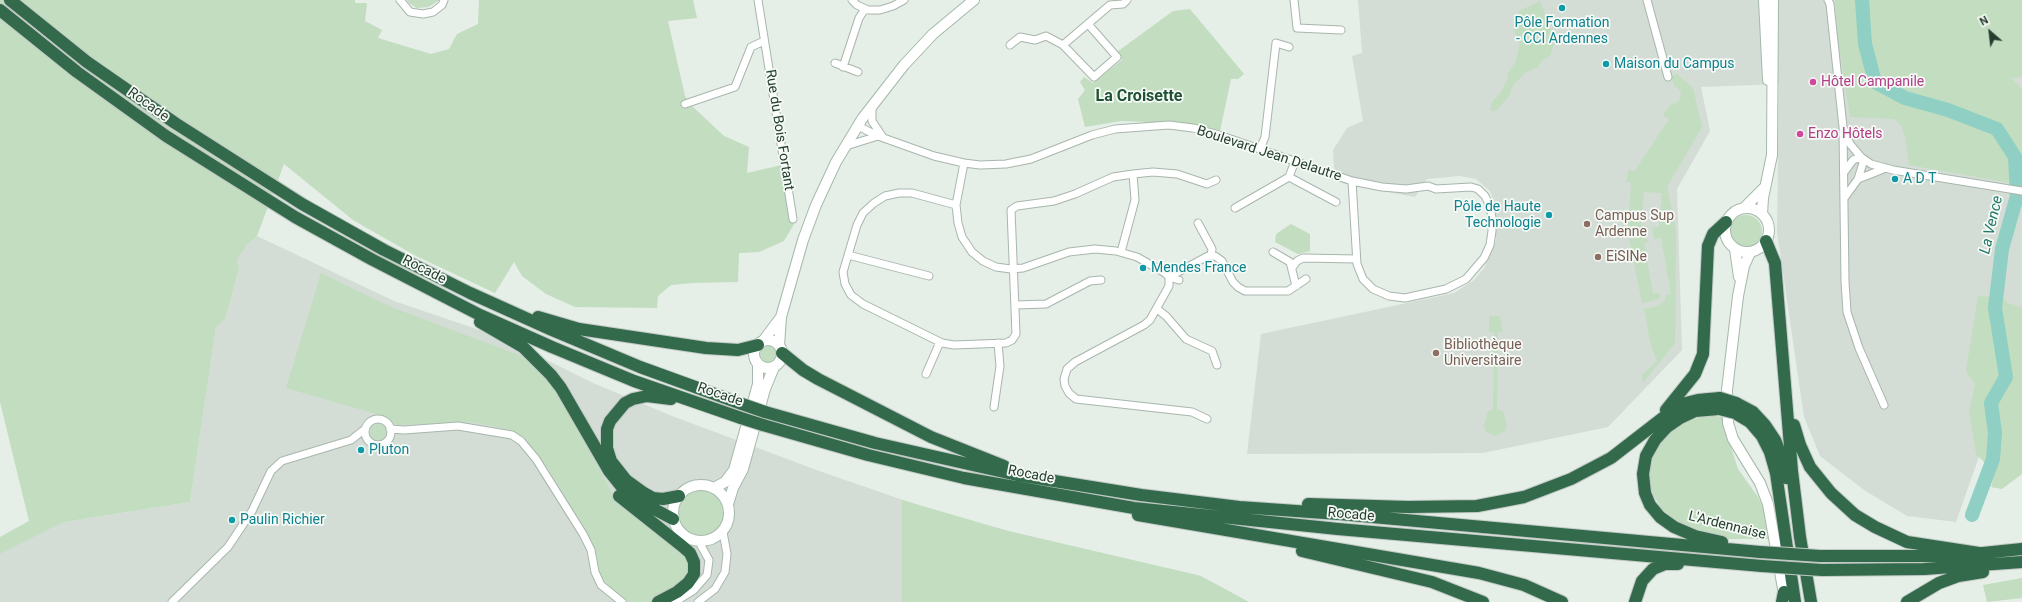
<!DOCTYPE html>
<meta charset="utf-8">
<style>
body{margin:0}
#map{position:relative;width:2022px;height:602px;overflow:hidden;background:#e5eee7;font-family:Roboto,sans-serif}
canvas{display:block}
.north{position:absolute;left:1970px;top:12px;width:40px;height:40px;-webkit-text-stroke:3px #f6faf6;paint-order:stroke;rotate:332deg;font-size:11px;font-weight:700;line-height:16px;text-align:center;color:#253f2f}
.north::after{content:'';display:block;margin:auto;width:14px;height:18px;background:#253f2f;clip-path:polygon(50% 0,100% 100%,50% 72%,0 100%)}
</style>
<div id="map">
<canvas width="2022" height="602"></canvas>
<div class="north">N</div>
</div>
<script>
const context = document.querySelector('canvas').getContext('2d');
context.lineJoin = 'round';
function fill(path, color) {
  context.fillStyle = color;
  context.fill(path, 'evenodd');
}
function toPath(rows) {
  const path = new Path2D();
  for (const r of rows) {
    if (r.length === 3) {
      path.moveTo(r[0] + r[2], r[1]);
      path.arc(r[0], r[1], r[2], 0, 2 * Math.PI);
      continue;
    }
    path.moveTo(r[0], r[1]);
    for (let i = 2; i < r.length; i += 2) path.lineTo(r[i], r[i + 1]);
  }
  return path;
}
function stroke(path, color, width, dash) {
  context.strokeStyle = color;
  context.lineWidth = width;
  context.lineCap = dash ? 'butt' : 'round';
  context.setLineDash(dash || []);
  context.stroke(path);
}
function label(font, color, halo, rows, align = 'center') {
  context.font = font + ' Roboto,sans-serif';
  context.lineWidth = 3.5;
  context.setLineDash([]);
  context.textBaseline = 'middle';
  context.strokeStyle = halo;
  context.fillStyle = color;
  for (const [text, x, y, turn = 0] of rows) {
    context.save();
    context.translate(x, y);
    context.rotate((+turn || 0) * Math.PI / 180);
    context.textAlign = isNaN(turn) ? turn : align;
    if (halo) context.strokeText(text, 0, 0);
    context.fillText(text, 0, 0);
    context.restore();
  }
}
fill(toPath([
 [1358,0,2022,0,2022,310,1988,431,1956,522,1907,516,1864,490,1820,456,1804,417,1777,232,1779,84,1701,87,1710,131,1677,189,1682,350,1608,427,1483,453,1247,454,1261,334,1454,293,1474,280,1484,268,1496,241,1496,207,1490,191,1476,179,1460,176,1427,179,1415,197,1349,185,1335,181,1333,150,1347,128,1363,121,1352,56,1362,53],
 [257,236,394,301,500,337,593,383,672,416,822,472,932,510,1008,531,1201,576,1189,602,0,602,0,554,64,522,190,502,216,327,225,320,239,269,237,260,246,246]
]), '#d3ddd5');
fill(toPath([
 [0,0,355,0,355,3,367,3,365,21,382,30,378,38,431,54,449,49,457,34,478,24,479,0,693,0,697,18,668,21,685,96,692,106,724,136,749,147,747,173,786,164,794,224,784,241,759,252,739,253,738,282,692,283,671,285,658,296,657,308,575,307,546,294,522,276,514,262,495,293,416,256,353,220,284,164,257,236,246,246,237,260,239,269,225,320,216,327,190,502,64,522,0,554,0,537,29,521,0,402],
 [407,0,440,0,428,7,417,8,409,3],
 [1835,0,2022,0,2022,77,2011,78,2022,89,2022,185,1909,165,1905,137,1901,126,1894,119,1850,117,1839,47],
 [1540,1,1555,40,1550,56,1541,61,1538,67,1525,73,1513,85,1509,96,1497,110,1493,111,1490,109,1493,100,1499,95,1507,81,1508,73,1516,61,1520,43,1517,39,1514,30,1519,11],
 [1190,9,1244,74,1238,79,1231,79,1220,131,1179,123,1121,121,1085,127,1078,99,1085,90,1080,82,1084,77,1093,83,1122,60,1117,52,1173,11],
 [1677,74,1693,88,1702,127,1667,187,1676,230,1675,343,1643,383,1642,375,1657,361,1651,346,1644,309,1658,306,1665,300,1666,295,1671,294,1661,238,1654,239,1652,227,1659,227,1662,193,1644,192,1641,225,1647,226,1647,229,1643,233,1628,233,1631,182,1626,182,1629,169,1634,172,1669,119,1663,115,1671,104,1677,103,1680,99,1681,92,1678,88,1674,86,1671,76],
 [1746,231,16],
 [1291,224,1310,234,1310,251,1298,254,1275,242,1276,234],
 [1644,237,1650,242,1644,243,1653,294,1660,293,1660,298,1656,300,1642,303,1629,238],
 [321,273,391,307,532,360,549,376,612,493,689,559,689,576,654,602,629,602,609,587,600,574,596,554,587,533,548,468,526,440,519,434,508,429,470,422,396,425,383,416,286,388],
 [1978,296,2004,298,2007,303,2022,307,2022,474,2002,489,1991,487,1993,479,1986,464,1976,454,1969,412,1975,384,1966,371],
 [1489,316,1500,316,1503,332,1498,332,1497,410,1503,411,1507,425,1505,431,1495,436,1486,432,1484,425,1488,411,1493,410,1494,332,1489,332],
 [769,354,9],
 [1705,416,1716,416,1725,418,1727,435,1738,469,1758,497,1767,516,1771,539,1728,539,1693,529,1676,521,1661,508,1651,491,1649,470,1655,450,1668,434,1685,422],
 [378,432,8],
 [701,513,22],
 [902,500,1008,531,1201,576,1249,602,902,602],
 [2022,578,2022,598,1987,602,1983,585]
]), '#c2ddbf');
stroke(toPath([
 [1862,0,1865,44,1875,82,1905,98,1948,110,1997,129,2015,157,2017,196,2002,249,1995,308,2006,377,1991,403,1995,433,1993,459,1972,515]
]), '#90cfc3', 14);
const street = toPath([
 [400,0,410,12,423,14,433,12,442,5,444,0],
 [758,0,793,219],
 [852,0,857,5,868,10,880,10,893,6,904,0],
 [1294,0,1297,28,1341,30],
 [1647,0,1668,77],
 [1828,0,1830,4,1843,127,1850,144,1861,157,1871,164,1893,170,2022,191],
 [1010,45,1020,37,1035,40,1046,36,1063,45,1094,77,1117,57,1088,24],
 [1063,45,1110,5,1123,4,1127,0],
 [835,63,858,72],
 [843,67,859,18,865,9],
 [685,104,735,87,751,47,764,41],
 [872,106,872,121,882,136],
 [858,126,878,136,934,156,964,163,980,165,1006,164,1031,159,1092,135,1115,129,1169,125,1193,128,1219,135,1352,181,1382,187,1406,189,1428,186,1436,189,1471,187,1478,189,1485,196,1490,206,1492,218,1492,231,1490,245,1484,258,1466,279,1446,289,1405,298,1389,296,1373,289,1363,279,1357,264,1352,181],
 [1843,130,1845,282,1847,312,1859,348,1884,405],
 [846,146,878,136],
 [1260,149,1265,137,1276,43,1289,47],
 [964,163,956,205,958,223,962,237,972,252,983,261,996,267,1011,269,1023,268,1069,252,1095,249,1116,251,1137,257,1165,273,1169,277,1179,280],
 [1289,177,1336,202],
 [1858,179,1886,168],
 [1845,197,1858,179,1863,163,1861,157,1853,160,1845,171],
 [956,205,912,193,899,193,885,196,874,203,863,213,857,225,843,272,845,284,851,295,863,304,942,343,954,345,1006,343,1012,340,1016,334,1011,210,1017,206,1054,201,1075,194,1113,177,1133,174,1153,172,1177,174,1207,184,1216,180],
 [1235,208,1289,177,1295,161],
 [1198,223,1212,249,1211,256],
 [1121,252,1135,200,1133,174],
 [1273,252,1290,262,1296,286],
 [848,255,929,276],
 [1292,268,1297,261,1303,258,1356,259],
 [1015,305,1046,304,1090,281,1101,280],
 [1157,309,1166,316,1186,339,1212,351,1217,365],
 [926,374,940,342],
 [994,407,1000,366,998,343],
 [1207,419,1192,412,1076,399,1069,393,1065,386,1064,379,1067,369,1075,362,1144,325,1150,320,1169,286,1169,277,1208,256,1215,256,1222,261,1233,282,1238,287,1245,291,1288,291,1306,279],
 [378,432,13],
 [390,429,404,430,458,426,512,435,521,441,536,459,583,534,591,550,595,572,601,585,622,602],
 [172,602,228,547,252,511,271,471,282,461,351,440,365,429],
 [675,602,694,590,707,575,709,560,699,542],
 [698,602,715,589,725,572,727,554,723,532]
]);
const secondary = toPath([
 [1764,0,1768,80],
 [1747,230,22],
 [1744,208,1765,187],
 [1762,214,1763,198,1772,155,1773,0],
 [1735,249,1739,277],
 [1750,253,1744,266,1738,296,1727,390,1728,423,1733,439,1760,483,1768,504,1785,600],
 [768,354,14],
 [763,341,781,317],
 [779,346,781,317,803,240,816,205,836,162,862,119,904,65,933,34,974,0],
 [701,513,28],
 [714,488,725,482,734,470,758,384,758,364],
 [728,504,733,488,743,469,765,389,774,367]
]);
const highway = toPath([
 [10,0,87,62,175,123,302,204,384,250,470,293,552,330,640,367,742,404],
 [0,10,77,72,166,136,295,217,373,260,480,315,552,347,634,381,741,418],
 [1766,241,1775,263,1792,471,1800,537,1811,602],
 [538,317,579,329,706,348,738,350,758,345],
 [480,322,523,347,551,375,561,388,609,471,621,486,635,499,673,519],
 [782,353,803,370,818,379,931,437,1004,466],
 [671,399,647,396,633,399,625,403,610,421,607,429,607,448,611,461,626,480,644,493,653,498,663,499,679,496],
 [1736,403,1753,412,1765,425,1775,440,1783,461,1786,478],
 [1719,409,1695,411,1680,418,1667,427,1655,440,1646,456,1643,474,1645,493,1650,505,1660,517,1674,527,1695,536,1722,542],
 [1666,410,1695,374,1703,354,1708,246,1713,234,1726,222],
 [765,412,875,443,1017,475,1141,495,1239,507,1339,514,1760,552],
 [1735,413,1750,422,1762,436,1770,452,1776,473,1795,602],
 [763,425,868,455,964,478,1134,508,1338,529,1762,566],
 [1794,425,1800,445,1810,467,1831,493,1855,515,1875,527,1907,542,1985,554],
 [619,496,682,546,690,553,694,562,694,574,688,583,677,592,658,602],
 [1308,504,1408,507,1477,506,1524,497,1571,479,1611,458,1673,410,1686,403,1698,400,1720,398],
 [1138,515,1479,573,1524,585,1562,602],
 [1302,551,1432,582,1483,602],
 [1820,556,1954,556,2022,549],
 [1822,570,1924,569,2022,562],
 [1635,602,1642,581,1653,569,1665,564,1678,564],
 [1782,602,1784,592],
 [1907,602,1939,583,1958,576,1983,572]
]);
stroke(street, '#a8b6ac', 9);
stroke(secondary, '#a4b9ab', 12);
stroke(highway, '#c2c9c5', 14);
stroke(street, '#fff', 7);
stroke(secondary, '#fff', 10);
stroke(highway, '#326a4b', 12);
const highwayBridge = toPath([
 [1720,398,1736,403],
 [742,404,765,412],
 [1719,409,1735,413],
 [741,418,763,425],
 [1760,552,1820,556],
 [1762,566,1822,570]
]);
stroke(highwayBridge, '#c2c9c5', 14, []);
stroke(highwayBridge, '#326a4b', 12);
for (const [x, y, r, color] of [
 [1562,8,4,"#0f9aa8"],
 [1606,64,4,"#0f9aa8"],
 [1813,82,4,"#d1479c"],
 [1800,134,4,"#d1479c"],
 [1895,179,4,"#0f9aa8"],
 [1549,215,4,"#0f9aa8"],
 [1587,224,4,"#8d6e63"],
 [1598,257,4,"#8d6e63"],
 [1143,268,4,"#0f9aa8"],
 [1436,353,4,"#8d6e63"],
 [361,450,4,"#0f9aa8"],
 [232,520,4,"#0f9aa8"]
]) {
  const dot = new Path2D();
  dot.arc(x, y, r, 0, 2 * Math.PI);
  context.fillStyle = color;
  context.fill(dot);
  stroke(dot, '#f6faf6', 1.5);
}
label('14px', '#0d838f', '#f6faf6', [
 ["Pôle Formation",1562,23,"center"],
 ["- CCI Ardennes",1562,39,"center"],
 ["Maison du Campus",1614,64],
 ["A D T",1903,179],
 ["Pôle de Haute",1541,207,"right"],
 ["Technologie",1541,223,"right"],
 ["Mendes France",1151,268],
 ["Pluton",369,450],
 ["Paulin Richier",240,520]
], 'left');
label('14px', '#b23c85', '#f6faf6', [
 ["Hôtel Campanile",1821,82],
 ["Enzo Hôtels",1808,134]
], 'left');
label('14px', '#253f2f', '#f6faf6', [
 ["Rocade",148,105,36],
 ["Rue du Bois Fortant",779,130,81],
 ["Boulevard Jean Delautre",1269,154,18],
 ["Rocade",424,270,27],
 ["Rocade",720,395,19],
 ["Rocade",1031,475,11],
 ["Rocade",1351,515,5],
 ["L'Ardennaise",1727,526,14]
]);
label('14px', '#785e54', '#f6faf6', [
 ["Campus Sup",1595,216],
 ["Ardenne",1595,232],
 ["EiSINe",1606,257],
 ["Bibliothèque",1444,345],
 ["Universitaire",1444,361]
], 'left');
label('italic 15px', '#217968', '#f6faf6', [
 ["La Vence",1992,225,-77]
]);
label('bold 16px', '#215134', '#f6faf6', [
 ["La Croisette",1139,97]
]);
</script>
